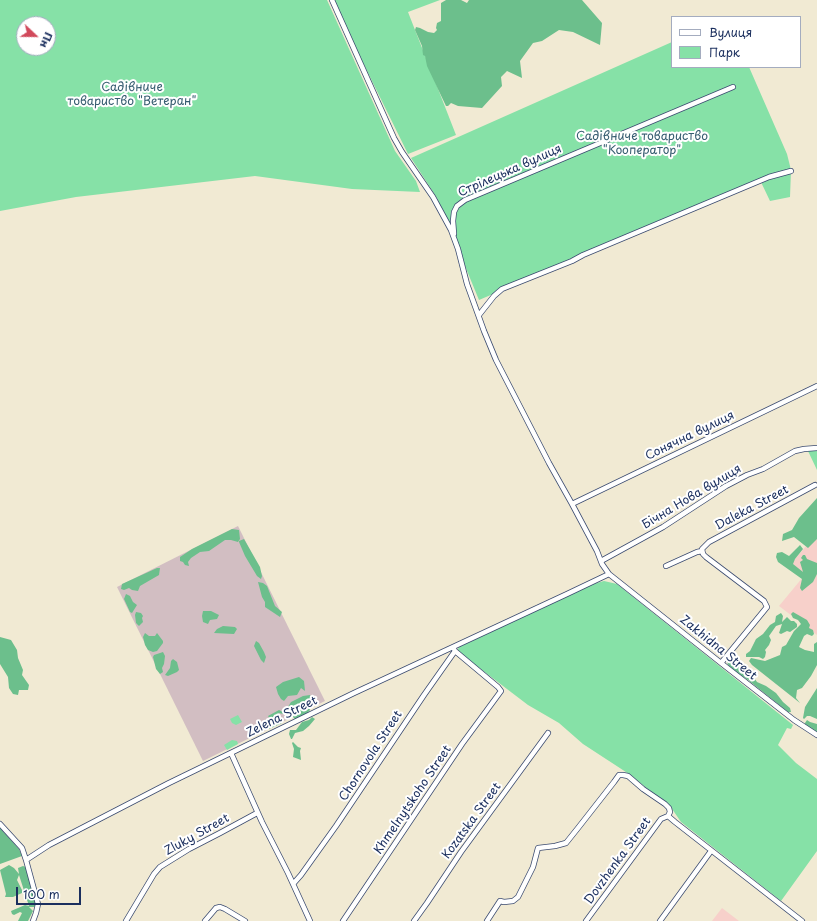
<!DOCTYPE html>
<meta charset="utf-8">
<style>
body{margin:0}
#map{position:relative;width:817px;height:921px;overflow:hidden;background:#f1ead3;font-family:"Playpen Sans",sans-serif}
canvas{display:block}
.legend{position:absolute;left:671px;top:16px;width:130px;height:52px;box-sizing:border-box;background:#fff;border:1px solid #a4acbf;margin:0;padding:5px 7px;list-style:none;font-size:12px;color:#1b2f5e}
.legend li{display:flex;align-items:center;gap:8px;height:20px}
.legend b{width:20px;border:1px solid #a4acbf}
.north{position:absolute;left:16px;top:16px;width:40px;height:40px;box-sizing:border-box;background:#fff;border:1px solid #a4acbf;border-radius:50%;rotate:112deg;font-size:11px;font-weight:700;line-height:16px;text-align:center;color:#1b2f5e}
.north::after{content:'';display:block;margin:auto;width:14px;height:18px;background:#d1495b;clip-path:polygon(50% 0,100% 100%,50% 72%,0 100%)}
.scale{position:absolute;left:16px;top:887px;width:65px;height:18px;box-sizing:border-box;border:2px solid #1b2f5e;border-top:0;padding-left:5px;font-size:12px;line-height:14px;white-space:nowrap;color:#1b2f5e;-webkit-text-stroke:3px #fff;paint-order:stroke}
</style>
<div id="map">
<canvas width="817" height="921"></canvas>
<ul class="legend">
<li><b style="height:5px;background:#fff"></b>Вулиця</li>
<li><b style="height:11px;background:#86e1a7"></b>Парк</li>
</ul>
<div class="north">Пн</div>
<div class="scale">100 m</div>
</div>
<script>
const context = document.querySelector('canvas').getContext('2d');
context.lineJoin = 'round';
function fill(path, color) {
  context.fillStyle = color;
  context.fill(path, 'evenodd');
}
function toPath(rows) {
  const path = new Path2D();
  for (const r of rows) {
    path.moveTo(r[0], r[1]);
    for (let i = 2; i < r.length; i += 2) path.lineTo(r[i], r[i + 1]);
  }
  return path;
}
function stroke(path, color, width, dash) {
  context.strokeStyle = color;
  context.lineWidth = width;
  context.lineCap = dash ? 'butt' : 'round';
  context.setLineDash(dash || []);
  context.stroke(path);
}
function label(font, color, halo, rows, align = 'center') {
  context.font = font + ' "Playpen Sans",sans-serif';
  context.lineWidth = 4;
  context.setLineDash([]);
  context.textBaseline = 'middle';
  context.strokeStyle = halo;
  context.fillStyle = color;
  for (const [text, x, y, turn = 0] of rows) {
    context.save();
    context.translate(x, y);
    context.rotate((+turn || 0) * Math.PI / 180);
    context.textAlign = isNaN(turn) ? turn : align;
    if (halo) context.strokeText(text, 0, 0);
    context.fillText(text, 0, 0);
    context.restore();
  }
}
fill(toPath([
 [817,533,817,635,779,606,803,577,790,565],
 [722,908,739,921,712,921]
]), '#f7d0ca');
fill(toPath([
 [238,526,325,701,203,761,117,587]
]), '#d2bec2');
fill(toPath([
 [0,0,327,0,395,151,416,181,420,192,352,189,255,176,76,197,0,211],
 [24,24,48,24,48,48,24,48],
 [332,0,440,0,408,12,456,135,408,154],
 [672,42,672,67,749,67,787,154,791,170,790,197,770,201,760,180,479,300,437,198,411,158],
 [808,451,817,451,817,470],
 [604,581,617,584,793,725,791,729,787,728,778,745,796,763,817,779,817,851,781,901,681,822,668,803,654,794,629,774,583,744,559,723,528,705,457,651,459,647,593,584],
 [238,715,242,722,236,725,232,723,230,719],
 [232,740,237,741,238,744,227,750,224,745]
]), '#86e1a7');
fill(toPath([
 [446,0,461,0,467,3,469,0,582,0,602,23,600,45,573,32,559,30,542,41,533,43,520,61,522,78,507,71,501,77,502,86,482,108,458,106,451,103,448,106,446,106,427,66,425,56,423,55,422,46,415,30,416,27,420,28,428,32,434,33,437,30,436,28,437,23,441,21,441,3],
 [817,498,817,539,808,548,794,537,782,541,783,534,792,530,799,518],
 [232,529,239,530,240,539,238,542,231,540,225,540,209,551,200,552,191,558,188,562,189,566,185,565,183,562,180,561,180,557,192,549],
 [244,539,260,567,262,576,261,579,257,576,245,556,239,542,239,541],
 [800,545,803,549,795,559,793,564,803,572,800,562,803,560,801,558,803,555,805,555,807,559,817,563,817,574,813,582,802,591,800,588,802,579,778,562,776,557,777,553,782,552,789,556],
 [157,568,160,568,159,575,140,586,138,591,132,590,129,588,124,590,121,589,122,584],
 [258,582,263,583,267,586,275,606,282,612,280,617,265,607,265,602,262,597],
 [126,594,130,596,133,602,137,605,132,613,130,612,124,599],
 [203,611,211,611,219,615,217,619,210,620,208,624,203,622,202,616],
 [136,612,141,613,143,616,142,618,143,622,139,626,136,623,135,615],
 [793,612,807,620,810,625,809,628,813,630,814,634,812,636,807,634,804,636,799,647,805,650,814,652,814,644,817,642,817,665,811,676,802,688,797,690,796,698,800,703,752,665,749,661,751,658,765,661,780,655,782,647,786,645,794,631,801,624,798,620,793,618,791,614],
 [781,613,783,616,782,622,787,617,791,621,794,621,797,624,797,627,790,632,787,631,781,634,779,633,782,624,776,626,769,636,771,640,769,645,765,650,766,652,765,657,763,659,759,657,746,657,746,654,750,651,756,639,763,634,770,625,775,622,776,616],
 [223,626,235,627,237,629,234,634,214,633,217,629],
 [145,633,149,636,155,636,157,633,163,641,163,643,157,651,153,652,148,650,145,645,143,637],
 [0,637,11,640,17,650,18,658,23,670,22,675,29,685,28,690,19,690,18,695,13,694,9,688,8,677,0,664],
 [256,641,259,643,264,652,266,657,264,663,261,660,254,646],
 [163,652,165,656,164,664,162,668,163,672,160,674,156,669,153,657,154,655],
 [173,659,177,662,179,670,177,672,168,676,165,675,170,668,171,661],
 [730,660,747,674,753,676,757,682,766,686,776,693,783,702,790,708,791,712,788,712,748,680,730,669,727,662],
 [299,677,304,681,305,691,301,688,297,695,288,696,284,701,281,699,278,694,276,687,283,682],
 [817,688,817,719,810,716,807,716,804,719,803,718,805,707],
 [310,695,312,698,306,705,293,711,288,710,288,707,291,702,303,696],
 [309,707,310,710,304,717,295,719,293,717,293,715,296,711],
 [279,710,283,712,283,714,279,713,274,718,276,722,281,722,282,723,269,729,269,727,272,726,273,724,268,716],
 [312,717,315,719,309,726,303,731,295,733,292,739,291,739,289,734,290,730,296,730,302,722,309,720],
 [807,720,810,722,817,724,817,732,805,725,805,723],
 [293,742,298,747,301,748,300,751,301,760,293,757,294,749,292,743],
 [0,828,19,849,22,856,0,864],
 [9,865,14,868,19,874,18,868,23,866,26,867,37,904,34,907,29,907,33,911,28,921,18,921,22,913,20,912,14,915,12,914,11,911,25,905,29,906,19,875,17,880,22,890,22,893,13,897,5,897,6,894,0,870]
]), '#6cbf8c');
const minor = toPath([
 [332,0,394,138,402,152,433,197,451,230,458,249,467,284,484,331,496,360,549,463,572,504,597,551,602,564,609,574,721,663,794,720,817,735],
 [454,234,453,221,454,212,457,206,465,200,733,87],
 [479,315,494,296,502,289,572,261,583,255,769,177,791,171],
 [572,504,817,386],
 [601,561,663,527,726,486,747,475,763,469,795,451,804,449,817,448],
 [666,566,697,552,702,551],
 [721,663,767,607,764,601,706,557,703,554,702,549,709,542,815,485],
 [231,753,262,822,288,873,310,921],
 [0,824,22,848,26,860,38,904,36,913,33,921],
 [26,860,49,845,169,783,354,693,567,594,609,574],
 [293,884,301,875,336,826,424,695,455,651,454,649],
 [126,921,154,874,160,867,189,849,220,833,257,813],
 [205,921,216,908,220,907,225,909,245,921],
 [343,921,462,744,501,691,498,687,455,651],
 [414,921,427,903,461,852,548,733],
 [487,921,500,901,504,902,513,901,518,897,533,867,538,848,555,846,566,843,578,828,614,782,619,775,623,775,628,776,643,789,665,804,669,808,670,812,668,816,675,822,802,921],
 [586,921,661,819,668,816],
 [660,921,711,851]
]);
stroke(minor, '#3b4b70', 6);
stroke(minor, '#fff', 4.5);
label('12px', '#365c70', '#fff', [
 ["Садівниче",132,88],
 ["товариство \"Ветеран\"",132,102],
 ["Садівниче товариство",642,137],
 ["\"Кооператор\"",642,151]
]);
label('12px', '#1b2f5e', '#fff', [
 ["Стрілецька вулиця",510,171,-24],
 ["Сонячна вулиця",690,436,-26],
 ["Бічна Нова вулиця",692,497,-31],
 ["Daleka Street",752,508,-28],
 ["Zakhidna Street",718,648,39],
 ["Zelena Street",282,717,-26],
 ["Chornovola Street",371,756,-57],
 ["Khmelnytskoho Street",413,800,-56],
 ["Kozatska Street",472,821,-54],
 ["Zluky Street",197,835,-29],
 ["Dovzhenka Street",618,861,-54]
]);
</script>
